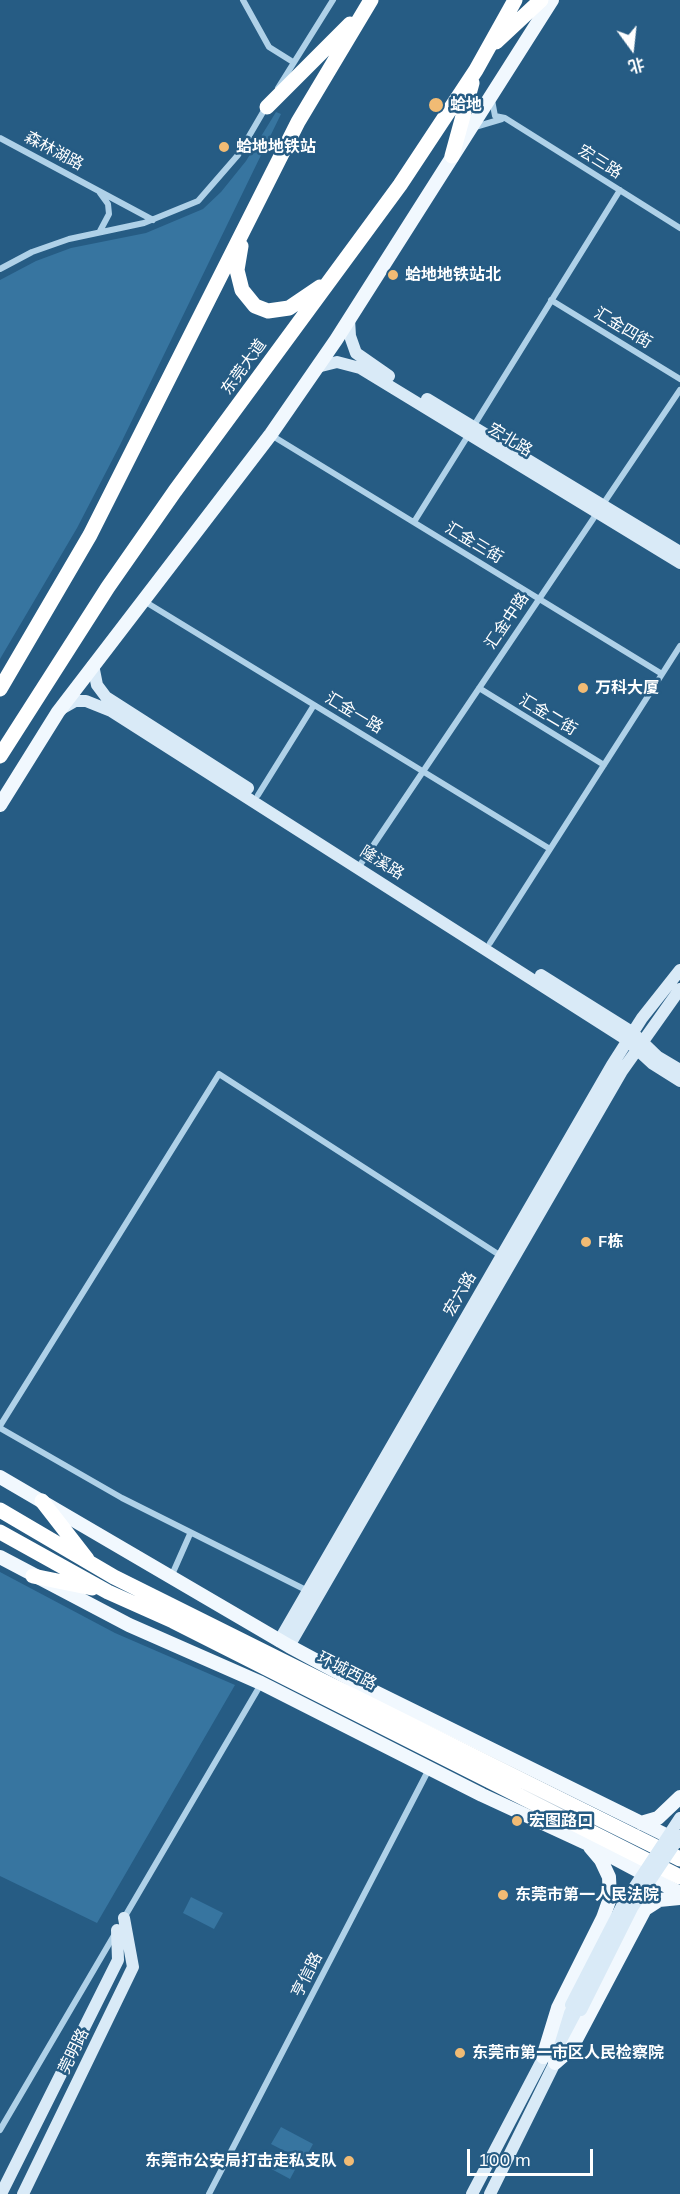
<!DOCTYPE html>
<meta charset="utf-8">
<style>
body{margin:0}
#map{position:relative;width:680px;height:2194px;overflow:hidden;background:#265c84;font-family:Mulish,"Noto Sans SC",sans-serif}
canvas{display:block}
.north{position:absolute;left:602px;top:18px;width:60px;height:60px;-webkit-text-stroke:4px #265c84;paint-order:stroke;rotate:165deg;font-size:16px;font-weight:700;line-height:24px;text-align:center;color:#fff}
.north::after{content:'';display:block;margin:auto;width:21px;height:27px;background:#fff;clip-path:polygon(50% 0,100% 100%,50% 72%,0 100%)}
.scale{position:absolute;left:467px;top:2149px;width:126px;height:27px;box-sizing:border-box;border:3px solid #fff;border-top:0;padding-left:8px;font-size:18px;line-height:21px;white-space:nowrap;color:#fff;-webkit-text-stroke:4px #265c84;paint-order:stroke}
</style>
<div id="map">
<canvas width="680" height="2194"></canvas>
<div class="north">北</div>
<div class="scale">100 m</div>
</div>
<script>
const context = document.querySelector('canvas').getContext('2d');
context.lineJoin = 'round';
function fill(path, color) {
  context.fillStyle = color;
  context.fill(path, 'evenodd');
}
function toPath(rows) {
  const path = new Path2D();
  for (const r of rows) {
    path.moveTo(r[0], r[1]);
    for (let i = 2; i < r.length; i += 2) path.lineTo(r[i], r[i + 1]);
  }
  return path;
}
function stroke(path, color, width, dash) {
  context.strokeStyle = color;
  context.lineWidth = width;
  context.lineCap = dash ? 'butt' : 'round';
  context.setLineDash(dash || []);
  context.stroke(path);
}
function label(font, color, halo, rows, align = 'center') {
  context.font = font + ' Mulish,"Noto Sans SC",sans-serif';
  context.lineWidth = 5;
  context.setLineDash([]);
  context.textBaseline = 'middle';
  context.strokeStyle = halo;
  context.fillStyle = color;
  for (const [text, x, y, turn = 0] of rows) {
    context.save();
    context.translate(x, y);
    context.rotate((+turn || 0) * Math.PI / 180);
    context.textAlign = isNaN(turn) ? turn : align;
    if (halo) context.strokeText(text, 0, 0);
    context.fillText(text, 0, 0);
    context.restore();
  }
}
fill(toPath([
 [276,112,281,114,120,445,77,528,0,659,0,280,36,261,71,248,146,233,203,209,221,192,246,161],
 [0,1572,115,1633,235,1685,97,1923,0,1876],
 [191,1897,223,1913,214,1929,183,1913],
 [281,2127,313,2144,304,2161,271,2144],
 [271,2152,297,2166,290,2179,264,2165]
]), '#3775a0');
stroke(toPath([
 [243,0,269,47,293,62],
 [278,88,333,0],
 [492,100,495,116,505,118,680,228],
 [475,127,502,119],
 [0,138,153,220],
 [100,193,108,204,109,214,100,231],
 [0,269,32,252,69,239,144,223,198,201,238,155,266,107],
 [551,300,680,379],
 [473,427,620,190],
 [271,435,662,674],
 [414,522,469,434],
 [144,601,550,849],
 [479,688,604,765],
 [258,795,314,705],
 [358,868,680,390],
 [490,943,680,646],
 [0,1426,219,1074,501,1256],
 [0,1428,122,1498,308,1591],
 [171,1577,190,1534],
 [124,1918,261,1684],
 [0,2130,116,1932],
 [209,2194,429,1769]
]), '#afd1e8', 6);
stroke(toPath([
 [349,319,350,336,356,353,389,376],
 [317,367,337,362,360,368,680,563],
 [427,399,680,552],
 [93,665,97,685,106,697,248,788],
 [61,709,75,701,86,701,111,711,627,1040,653,1064,680,1081],
 [541,975,632,1032,658,1057,680,1070],
 [279,1641,612,1065,642,1018,680,970],
 [289,1646,622,1071,680,989],
 [1,2194,118,1960,117,1930],
 [23,2194,133,1967,124,1918],
 [472,2194,571,2005],
 [490,2194,581,2010]
]), '#d9eaf7', 12);
stroke(toPath([
 [0,805,58,712,271,434,336,340,552,0],
 [0,1477,289,1646,367,1688,678,1841],
 [0,1557,129,1625,261,1683,482,1795,588,1844,680,1893],
 [641,1823,658,1818,680,1797],
 [543,2057,558,2008,603,1918,610,1898,609,1877,601,1860,590,1847],
 [555,2063,571,2049,645,1909,659,1900,680,1898]
]), '#f1f8fe', 14);
stroke(toPath([
 [496,42,541,0],
 [267,107,350,24],
 [452,156,472,83],
 [241,246,237,270,242,290,255,306,268,311,289,308,320,287],
 [0,689,90,535,298,122,371,0],
 [0,756,108,587,175,491,400,185,476,70,515,0],
 [42,1501,87,1559],
 [0,1510,114,1577,680,1859],
 [0,1532,108,1592,173,1621,680,1877],
 [33,1576,92,1588]
]), '#fff', 15);
stroke(toPath([
 [571,2005,622,1906,680,1818],
 [581,2010,632,1908,680,1836]
]), '#d9eaf7', 12);
for (const [x, y, r, color] of [
 [436,105,8,"#f1bb74"],
 [224,147,6,"#f1bb74"],
 [393,275,6,"#f1bb74"],
 [583,688,6,"#f1bb74"],
 [586,1242,6,"#f1bb74"],
 [517,1821,6,"#f1bb74"],
 [503,1895,6,"#f1bb74"],
 [460,2053,6,"#f1bb74"],
 [349,2161,6,"#f1bb74"]
]) {
  const dot = new Path2D();
  dot.arc(x, y, r, 0, 2 * Math.PI);
  context.fillStyle = color;
  context.fill(dot);
  stroke(dot, '#265c84', 2);
}
label('bold 16px', '#fff', '#265c84', [
 ["蛤地",450,105],
 ["蛤地地铁站",236,147],
 ["蛤地地铁站北",405,275],
 ["万科大厦",595,688],
 ["F栋",598,1242],
 ["宏图路口",529,1821],
 ["东莞市第一人民法院",515,1895],
 ["东莞市第一市区人民检察院",472,2053],
 ["东莞市公安局打击走私支队",337,2161,"right"]
], 'left');
label('16px', '#fff', '#265c84', [
 ["森林湖路",54,151,28],
 ["宏三路",600,162,32],
 ["汇金四街",623,328,31],
 ["东莞大道",244,367,-54],
 ["宏北路",510,440,31],
 ["汇金三街",474,543,31],
 ["汇金中路",507,621,-56],
 ["汇金一路",354,713,31],
 ["汇金二街",548,715,31],
 ["隆溪路",382,863,32],
 ["宏六路",460,1294,-60],
 ["环城西路",347,1671,27],
 ["亨信路",307,1975,-63],
 ["莞明路",74,2051,-64]
]);
</script>
